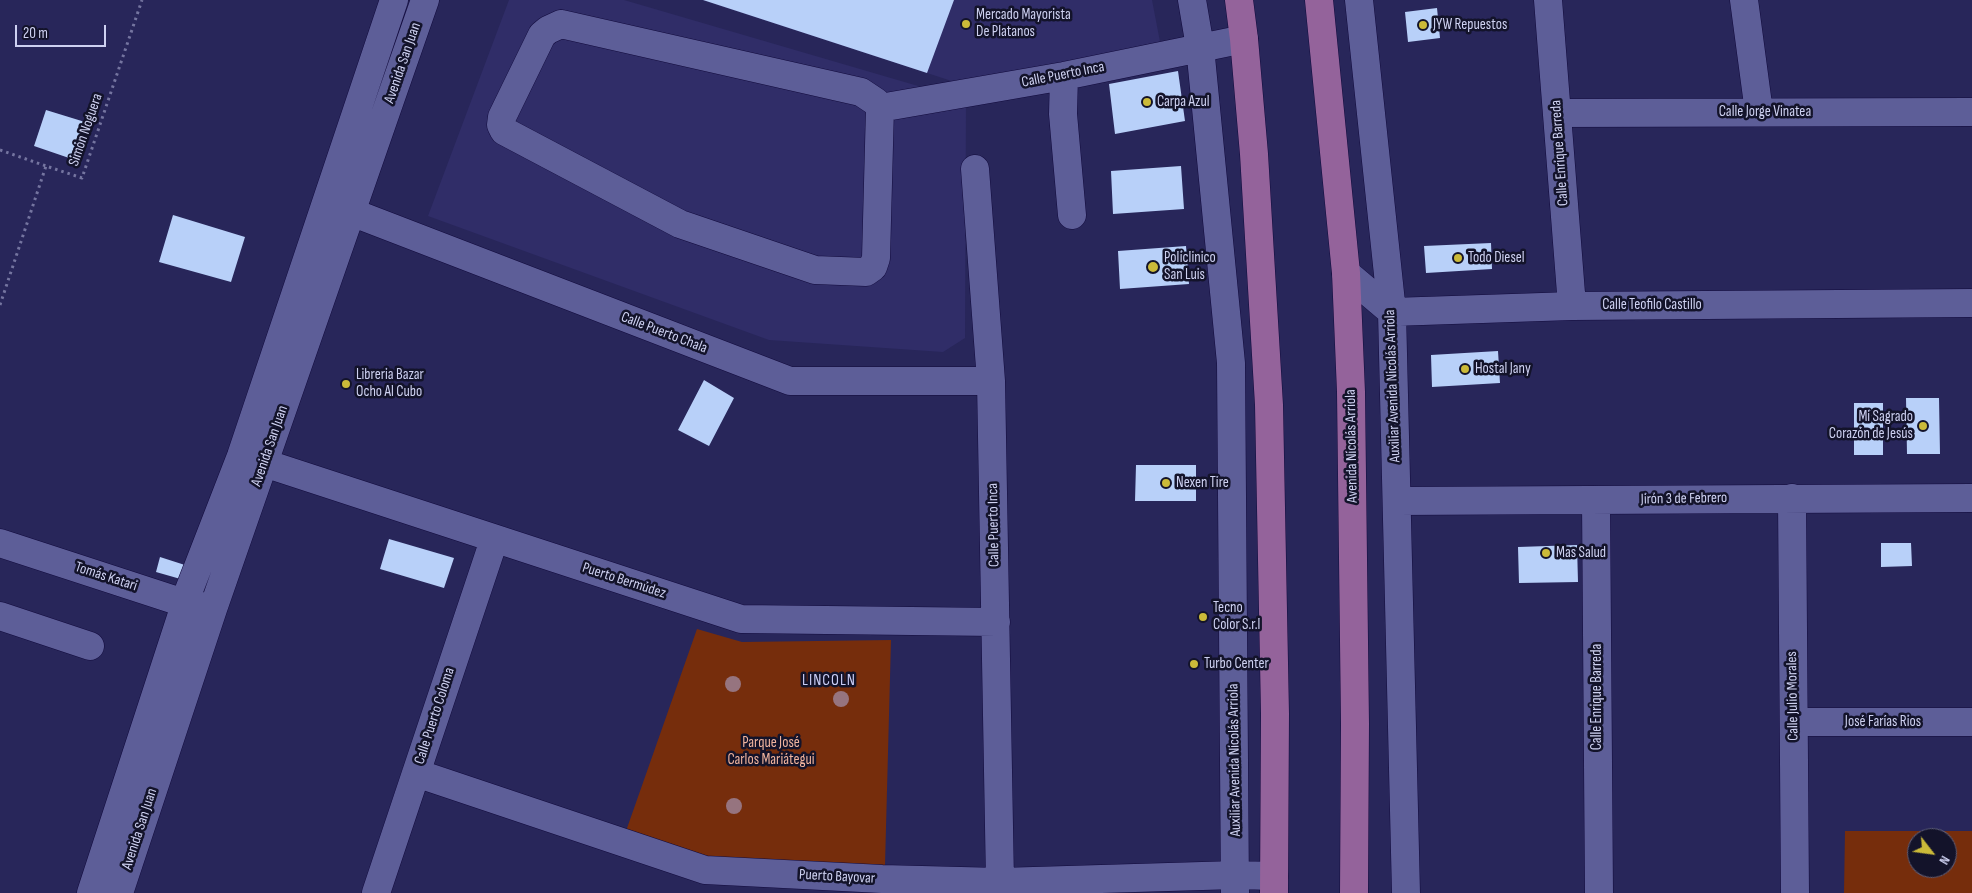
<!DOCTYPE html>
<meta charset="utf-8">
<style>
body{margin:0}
#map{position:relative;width:1972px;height:893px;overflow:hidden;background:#28265a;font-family:"Sofia Sans Condensed",sans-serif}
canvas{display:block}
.north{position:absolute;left:1907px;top:828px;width:50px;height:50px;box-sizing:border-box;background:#13132a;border:1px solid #5e5f7a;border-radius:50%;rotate:120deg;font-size:14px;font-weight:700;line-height:20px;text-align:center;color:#ced1f1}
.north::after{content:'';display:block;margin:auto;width:18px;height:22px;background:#cbba39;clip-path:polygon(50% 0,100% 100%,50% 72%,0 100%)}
.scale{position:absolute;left:15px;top:25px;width:91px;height:22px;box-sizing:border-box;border:2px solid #ced1f1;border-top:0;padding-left:6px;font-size:15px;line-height:18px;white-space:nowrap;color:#ced1f1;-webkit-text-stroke:4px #13132a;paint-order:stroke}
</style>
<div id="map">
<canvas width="1972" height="893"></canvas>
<div class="north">N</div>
<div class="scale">20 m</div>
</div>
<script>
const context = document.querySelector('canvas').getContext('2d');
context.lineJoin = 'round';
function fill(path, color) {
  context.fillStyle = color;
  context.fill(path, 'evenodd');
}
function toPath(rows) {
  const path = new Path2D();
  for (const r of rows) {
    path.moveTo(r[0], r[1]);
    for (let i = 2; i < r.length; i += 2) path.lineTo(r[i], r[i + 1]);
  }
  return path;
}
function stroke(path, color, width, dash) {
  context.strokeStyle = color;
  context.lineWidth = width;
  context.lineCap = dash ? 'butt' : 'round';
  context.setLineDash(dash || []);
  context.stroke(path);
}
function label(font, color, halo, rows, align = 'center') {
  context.font = font + ' "Sofia Sans Condensed",sans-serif';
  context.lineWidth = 5;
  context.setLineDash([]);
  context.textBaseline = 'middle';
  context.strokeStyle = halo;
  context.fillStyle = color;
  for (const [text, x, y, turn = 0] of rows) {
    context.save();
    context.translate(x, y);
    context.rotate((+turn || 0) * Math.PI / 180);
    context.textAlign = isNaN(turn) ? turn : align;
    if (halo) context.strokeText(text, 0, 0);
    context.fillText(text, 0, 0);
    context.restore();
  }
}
fill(toPath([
 [509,0,624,0,966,100,965,338,943,352,769,340,428,216],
 [702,0,1152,0,1161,47,964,85]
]), '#302d68');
fill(toPath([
 [697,629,742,642,891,640,885,865,707,858,626,831],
 [1845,831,1972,831,1972,893,1844,893],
 [1917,838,1947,838,1947,868,1917,868]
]), '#762d0c');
fill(toPath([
 [703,0,954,0,927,73],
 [1437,8,1440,38,1408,42,1405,12],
 [1178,71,1185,121,1115,134,1109,84],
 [46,110,85,122,72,159,34,146],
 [1181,166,1184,209,1113,214,1111,171],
 [173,215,245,237,231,282,159,262],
 [1491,243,1492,269,1426,273,1424,246],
 [1186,246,1189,284,1120,289,1118,251],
 [1498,351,1500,383,1432,387,1431,355],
 [704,380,734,398,709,446,678,430],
 [1906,398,1939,398,1940,454,1907,454],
 [1854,403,1883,403,1883,455,1854,455],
 [1136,465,1196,465,1196,501,1135,501],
 [389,539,454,558,444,588,380,569],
 [1881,543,1911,543,1912,566,1881,567],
 [1577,545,1578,582,1519,583,1518,547],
 [160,557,188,566,184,580,156,572]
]), '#b8d0f9');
const minor = toPath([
 [1192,0,1200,47,1231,363,1235,893],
 [1359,0,1392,312,1406,893],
 [1548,0,1572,306],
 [1744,0,1759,112],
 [561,24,861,92,876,102,880,108,876,258,873,267,866,272,815,270,680,224,504,131,501,125,502,117,542,35,548,30,561,24],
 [1064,76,1063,114,1072,215],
 [880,108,1064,76,1244,39],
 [1557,113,1972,112],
 [975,169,991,381,1000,882],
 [351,212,790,381,991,381],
 [1346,273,1392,312,1572,306,1972,303],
 [264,463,741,619,996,622],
 [1792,498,1795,893],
 [1397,501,1972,498],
 [1596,501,1599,893],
 [0,543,184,603,202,606],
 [0,616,90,646],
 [1794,722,1972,722],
 [416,773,705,870,882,879,1000,882,1236,875,1274,876],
 [91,893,183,611,184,603,241,456,394,0],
 [119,893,213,609,425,0],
 [376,893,494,540]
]);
const major = toPath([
 [1239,0,1244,39,1254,154,1269,405,1275,714,1274,893],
 [1319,0,1346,273,1351,392,1355,724,1354,893]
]);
stroke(minor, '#120b3d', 29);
stroke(major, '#120b3d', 29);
stroke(toPath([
 [0,150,46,166],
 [0,305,46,166,82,178,142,0]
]), '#7575a0', 3, [2.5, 4]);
stroke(minor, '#5d5e98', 28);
stroke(major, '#94639b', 28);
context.fillStyle = '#96747f';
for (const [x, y] of [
 [733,684],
 [841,699],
 [734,806]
]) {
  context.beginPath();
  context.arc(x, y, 8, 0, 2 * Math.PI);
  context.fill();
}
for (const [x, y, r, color] of [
 [966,24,5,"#cbba39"],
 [1423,25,5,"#cbba39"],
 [1147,102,5,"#cbba39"],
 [1458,258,5,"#cbba39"],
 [1153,267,6,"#cbba39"],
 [1465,369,5,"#cbba39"],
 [346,384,5,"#cbba39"],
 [1923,426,5,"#cbba39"],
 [1166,483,5,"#cbba39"],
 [1546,553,5,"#cbba39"],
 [1203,617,5,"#cbba39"],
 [1194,664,5,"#cbba39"]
]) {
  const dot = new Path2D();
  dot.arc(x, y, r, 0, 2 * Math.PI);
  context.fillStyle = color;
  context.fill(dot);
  stroke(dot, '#13132a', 2);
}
label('15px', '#ced1f1', '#13132a', [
 ["Mercado Mayorista",976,15],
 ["De Platanos",976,32],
 ["JYW Repuestos",1433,25],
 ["Carpa Azul",1157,102],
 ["Policlinico",1164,258],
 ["San Luis",1164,275],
 ["Todo Diesel",1468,258],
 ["Hostal Jany",1475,369],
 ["Libreria Bazar",356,375],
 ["Ocho Al Cubo",356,392],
 ["Mi Sagrado",1913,417,"right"],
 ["Corazón de Jesús",1913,434,"right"],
 ["Nexen Tire",1176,483],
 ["Mas Salud",1556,553],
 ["Tecno",1213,608],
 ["Color S.r.l",1213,625],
 ["Turbo Center",1204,664]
], 'left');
label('15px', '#ced1f1', '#13132a', [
 ["Avenida San Juan",403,63,-71],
 ["Calle Puerto Inca",1063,75,-11],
 ["Calle Jorge Vinatea",1765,112],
 ["Simón Noguera",86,130,-71],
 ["Calle Enrique Barreda",1560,153,-94],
 ["Calle Teofilo Castillo",1652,305],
 ["Calle Puerto Chala",664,333,21],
 ["Auxiliar Avenida Nicolás Arriola",1393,386,-92],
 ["Avenida San Juan",270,446,-71],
 ["Avenida Nicolás Arriola",1352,446,-91],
 ["Jirón 3 de Febrero",1684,499,-1],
 ["Calle Puerto Inca",994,525,-91],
 ["Tomás Katari",106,577,18],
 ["Puerto Bermúdez",624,581,18],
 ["Calle Julio Morales",1793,696,-91],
 ["Calle Enrique Barreda",1597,697,-90],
 ["Calle Puerto Coloma",435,716,-72],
 ["José Farías Rios",1883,722],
 ["Auxiliar Avenida Nicolás Arriola",1235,760,-91],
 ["Avenida San Juan",140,829,-72],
 ["Puerto Bayovar",837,877,3]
]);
label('15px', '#f0b49e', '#13132a', [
 ["Parque José",771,743],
 ["Carlos Mariátegui",771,760]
]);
context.letterSpacing = '1px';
label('16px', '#cbcef6', '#13132a', [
 ["LINCOLN",829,681]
]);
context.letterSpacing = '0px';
</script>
